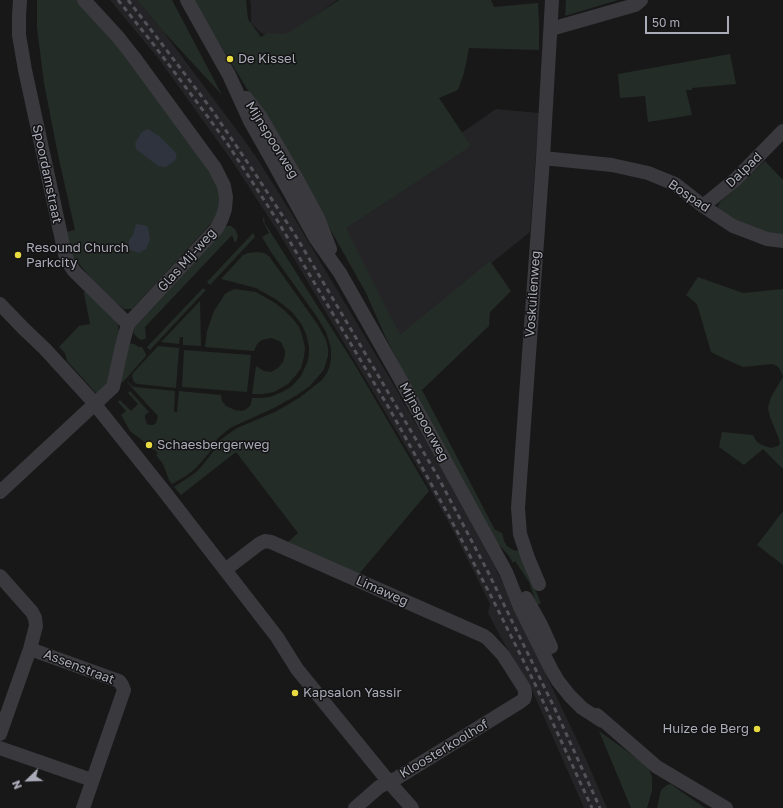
<!DOCTYPE html>
<style>
body{margin:0}
#map{position:relative;width:783px;height:808px;overflow:hidden;background:#181819;font-family:"Golos Text",sans-serif}
canvas{display:block}
.north{position:absolute;left:8px;top:760px;width:40px;height:40px;-webkit-text-stroke:3px #131314;paint-order:stroke;rotate:247deg;font-size:11px;font-weight:700;line-height:16px;text-align:center;color:#aaabb8}
.north::after{content:'';display:block;margin:auto;width:14px;height:18px;background:#aaabb8;clip-path:polygon(50% 0,100% 100%,50% 72%,0 100%)}
.scale{position:absolute;left:645px;top:16px;width:84px;height:18px;box-sizing:border-box;border:2px solid #aaabb8;border-top:0;padding-left:5px;font-size:12px;line-height:14px;white-space:nowrap;color:#aaabb8;-webkit-text-stroke:3px #131314;paint-order:stroke}
</style>
<div id="map">
<canvas width="783" height="808"></canvas>
<div class="north">N</div>
<div class="scale">50 m</div>
</div>
<script>
const context = document.querySelector('canvas').getContext('2d');
context.lineJoin = 'round';
function fill(path, color) {
  context.fillStyle = color;
  context.fill(path, 'evenodd');
}
function toPath(rows) {
  const path = new Path2D();
  for (const r of rows) {
    path.moveTo(r[0], r[1]);
    for (let i = 2; i < r.length; i += 2) path.lineTo(r[i], r[i + 1]);
  }
  return path;
}
function stroke(path, color, width, dash) {
  context.strokeStyle = color;
  context.lineWidth = width;
  context.lineCap = dash ? 'butt' : 'round';
  context.setLineDash(dash || []);
  context.stroke(path);
}
function label(font, color, halo, rows, align = 'center') {
  context.font = font + ' "Golos Text",sans-serif';
  context.lineWidth = 3;
  context.setLineDash([]);
  context.textBaseline = 'middle';
  context.strokeStyle = halo;
  context.fillStyle = color;
  for (const [text, x, y, turn = 0] of rows) {
    context.save();
    context.translate(x, y);
    context.rotate((+turn || 0) * Math.PI / 180);
    context.textAlign = isNaN(turn) ? turn : align;
    if (halo) context.strokeText(text, 0, 0);
    context.fillText(text, 0, 0);
    context.restore();
  }
}
fill(toPath([
 [110,0,137,0,162,30,245,141,258,160,290,211,392,382,438,462,494,565,586,759,607,808,584,808,532,690,500,636,488,613,490,604,455,534,423,476,280,235,232,161,158,58],
 [250,0,337,0,281,40,261,33,251,23,251,3],
 [496,109,539,113,530,232,397,339,334,221]
]), '#242426');
fill(toPath([
 [37,0,77,0,114,40,207,165,220,189,217,217,132,309,124,309,112,299,91,278,70,253,70,244,68,243,65,232,75,230,58,155,44,83,37,28],
 [137,0,172,0,222,95,162,30],
 [193,0,246,0,248,19,261,37,267,33,284,34,291,31,339,0,491,0,494,7,538,3,539,22,539,50,469,48,464,73,458,90,439,98,471,146,346,228,400,335,490,261,511,291,490,312,489,326,422,390,495,530,496,530,499,532,502,533,504,541,507,546,513,550,519,551,541,603,537,605,529,582,515,561,513,563,509,556,494,539,434,431,385,336,366,293,306,186],
 [566,0,618,0,565,16],
 [730,54,736,84,692,88,692,90,686,90,692,115,648,122,645,96,620,98,618,74],
 [765,161,783,180,783,236,756,231,719,210,718,206,720,202],
 [263,217,265,221,264,222,355,365,429,491,359,574,287,543,298,533,236,452,181,495,174,487,195,473,201,467,213,452,218,442,227,435,237,428,275,412,299,398,322,380,327,373,330,365,331,359,331,348,326,332,317,317,273,255,262,237,269,233,263,221],
 [225,226,231,226,235,229,238,236,237,240,235,243,232,235,145,327,146,338,142,340,138,338,134,334,133,329,135,324],
 [253,233,255,237,210,285,207,282],
 [257,252,264,253,269,256,318,325,326,340,328,348,328,356,324,369,321,373,310,386,297,395,274,408,230,428,217,439,209,453,196,468,186,476,172,484,169,480,163,464,156,455,158,453,154,449,152,450,146,443,130,431,121,415,126,411,118,402,120,400,131,411,138,404,128,393,130,391,149,412,145,415,145,418,147,424,150,425,153,425,156,423,157,420,158,416,156,414,127,382,128,382,132,386,135,387,175,391,174,412,177,412,179,391,221,395,222,401,226,406,235,410,241,411,245,410,249,407,251,404,252,398,262,398,270,397,282,392,291,387,301,376,307,363,309,355,309,346,306,334,302,325,292,312,277,300,256,288,221,279,243,255,248,253],
 [698,277,743,293,783,289,783,469,763,449,744,465,719,447,722,432,753,435,757,442,762,445,771,448,778,446,780,444,779,439,770,417,768,408,771,397,783,377,781,372,779,368,777,366,772,364,743,367,725,359,711,352,697,304,686,295],
 [203,288,206,290,150,350,147,347],
 [235,289,256,292,275,303,284,310,293,319,299,327,302,335,305,348,304,357,301,368,296,375,288,384,274,392,262,394,252,394,256,366,264,371,271,372,278,368,283,362,285,355,285,351,281,342,277,340,271,338,262,340,257,344,254,351,205,347,207,331,214,311,225,294,230,291],
 [85,291,110,314,118,324,119,335,106,388,96,393,67,361,65,353,59,347,79,326,90,324,84,293],
 [200,301,201,346,183,345,183,337,180,337,179,344,161,342],
 [129,343,134,344,139,347,142,347,146,354,146,356,123,382,119,383],
 [158,346,179,348,176,388,138,384,135,383,133,380,132,375,134,372],
 [184,350,251,355,247,392,182,387],
 [783,511,783,565,757,545],
 [599,731,649,767,652,778,652,791,647,808,631,808],
 [671,784,682,792,705,808,657,808,661,790,667,785]
]), '#242c27');
fill(toPath([
 [148,129,159,136,177,154,175,161,165,167,158,166,136,149,135,143,142,132],
 [136,224,144,225,148,227,150,240,146,249,139,253,128,249,129,240,133,235]
]), '#2e333d');
stroke(toPath([
 [20,0,19,16,19,35,25,70,65,254,68,262,74,271,128,324],
 [187,0,229,75,250,121,267,151,316,239,340,273,399,377,506,572,520,607,551,669,558,681,570,696,582,708,602,721],
 [551,29,635,5,641,0],
 [246,98,260,116,297,179,318,218,330,249],
 [543,158,612,165,648,173,675,184,703,206,733,226,767,239,783,241],
 [703,206,736,179,783,131],
 [0,304,23,328,45,349,89,397,164,491,277,637,297,669,389,782,412,808],
 [0,492,113,387,122,346,128,324,217,228,222,218,225,209,226,197,224,186,215,168,133,56,118,37,84,0],
 [225,570,259,544,265,541,271,542,484,636,488,639,503,655,524,688,525,692,525,696,524,699,520,702,397,778,379,787,355,808],
 [0,576,32,612,35,618,36,626,30,649,0,734],
 [539,584,528,558,520,534,518,508,543,158,552,0],
 [526,598,541,625,551,647],
 [30,649,119,681,122,685,124,690,83,808],
 [597,715,657,767,726,808],
 [0,748,92,780]
]), '#39393e', 14);
stroke(toPath([
 [118,0,154,45,202,109,227,143,277,220,389,408,449,516,491,596,535,684,592,808],
 [128,0,165,48,212,110,256,175,297,238,405,421,437,475,488,572,554,707,600,808]
]), '#525259', 3, [5, 4]);
for (const [x, y, r, color] of [
 [230,59,4,"#e8db41"],
 [18,255,4,"#e8db41"],
 [149,445,4,"#e8db41"],
 [295,693,4,"#e8db41"],
 [757,729,4,"#e8db41"]
]) {
  const dot = new Path2D();
  dot.arc(x, y, r, 0, 2 * Math.PI);
  context.fillStyle = color;
  context.fill(dot);
  stroke(dot, '#131314', 1.5);
}
label('13px', '#aaabb8', '#131314', [
 ["De Kissel",238,59],
 ["Resound Church",26,248],
 ["Parkcity",26,263],
 ["Schaesbergerweg",157,445],
 ["Kapsalon Yassir",303,693],
 ["Huize de Berg",749,729,"right"]
], 'left');
label('13px', '#aaabb8', '#131314', [
 ["Mijnspoorweg",272,140,58],
 ["Dalpad",744,170,-44],
 ["Spoordamstraat",47,174,78],
 ["Bospad",689,196,34],
 ["Glas Mij-weg",187,260,-48],
 ["Voskuilenweg",533,294,-86],
 ["Mijnspoorweg",424,422,61],
 ["Limaweg",382,591,24],
 ["Assenstraat",79,667,21],
 ["Kloosterkoolhof",444,749,-31]
]);
</script>
